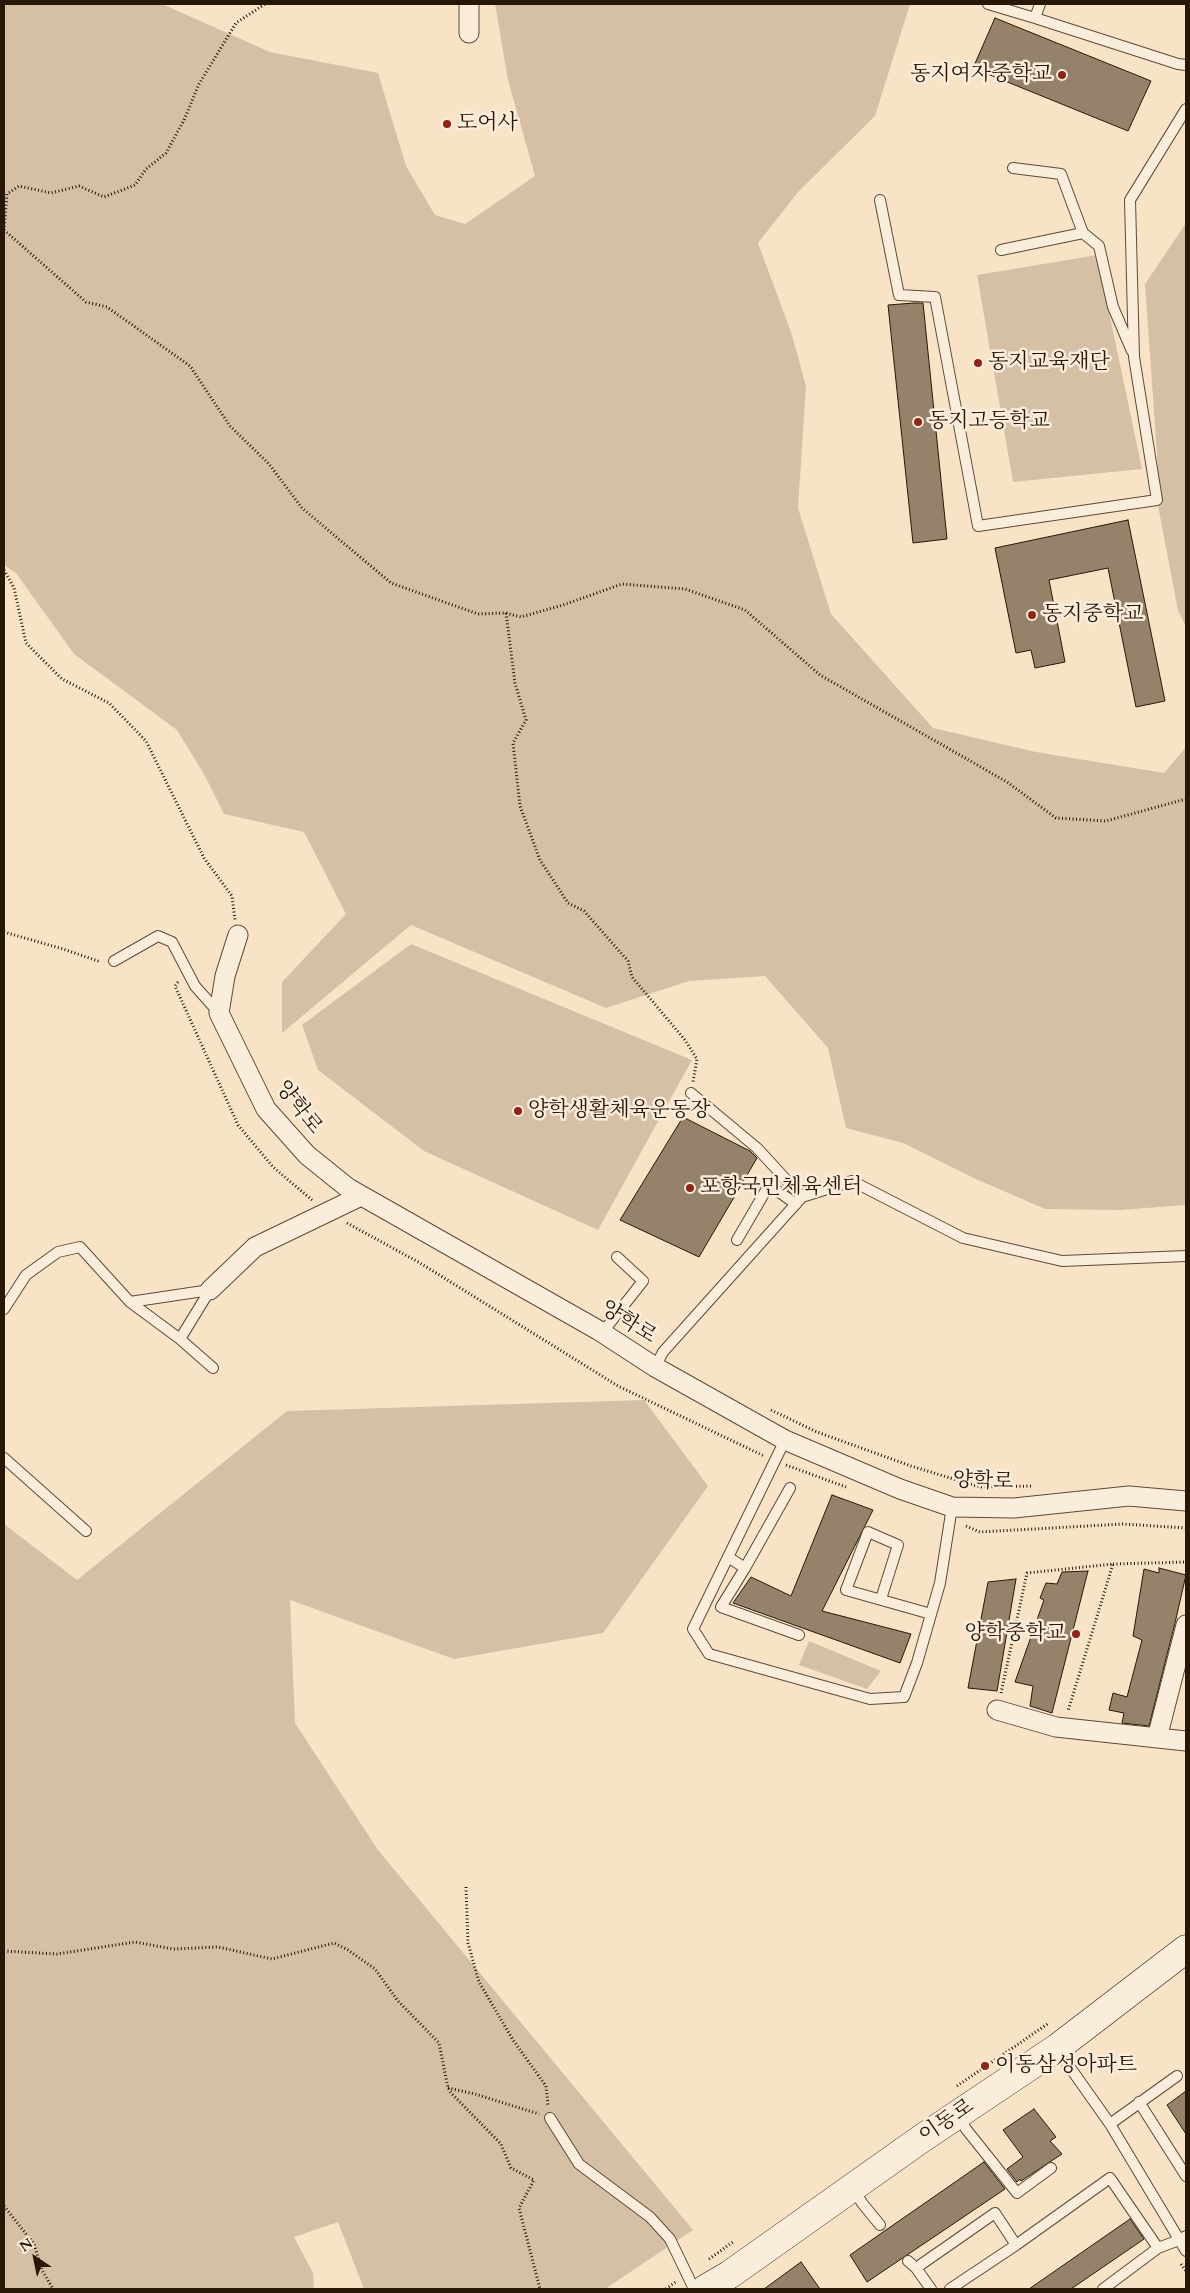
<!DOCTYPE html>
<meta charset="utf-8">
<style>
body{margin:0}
#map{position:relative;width:1190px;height:2293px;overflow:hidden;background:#f9e3c7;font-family:Cardo,serif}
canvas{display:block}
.frame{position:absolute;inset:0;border:5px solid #271806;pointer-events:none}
.north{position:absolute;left:10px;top:2233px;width:50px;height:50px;-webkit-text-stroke:4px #fbeddb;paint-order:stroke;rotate:326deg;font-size:14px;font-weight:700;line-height:20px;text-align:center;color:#271806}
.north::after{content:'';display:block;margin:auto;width:18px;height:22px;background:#271806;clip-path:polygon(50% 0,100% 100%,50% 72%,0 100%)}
</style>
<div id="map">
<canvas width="1190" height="2293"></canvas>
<div class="frame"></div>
<div class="north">N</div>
</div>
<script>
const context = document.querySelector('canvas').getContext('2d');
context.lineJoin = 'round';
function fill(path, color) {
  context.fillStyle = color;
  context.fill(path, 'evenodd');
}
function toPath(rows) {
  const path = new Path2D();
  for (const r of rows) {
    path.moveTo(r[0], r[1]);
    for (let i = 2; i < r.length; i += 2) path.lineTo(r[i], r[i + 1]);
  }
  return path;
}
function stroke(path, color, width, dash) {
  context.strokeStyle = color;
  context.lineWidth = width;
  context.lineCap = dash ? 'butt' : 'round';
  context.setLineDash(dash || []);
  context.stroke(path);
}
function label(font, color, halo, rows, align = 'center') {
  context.font = font + ' Cardo,"Noto Serif KR",serif';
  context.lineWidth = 5;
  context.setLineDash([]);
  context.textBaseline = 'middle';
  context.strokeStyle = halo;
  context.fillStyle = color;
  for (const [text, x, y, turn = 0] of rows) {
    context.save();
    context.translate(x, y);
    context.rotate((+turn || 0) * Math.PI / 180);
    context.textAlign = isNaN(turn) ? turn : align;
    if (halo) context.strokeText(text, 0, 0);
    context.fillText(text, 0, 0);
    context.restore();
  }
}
fill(toPath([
 [4,4,162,4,270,52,378,73,406,166,435,215,465,224,535,176,508,80,495,4,910,4,875,116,798,192,758,243,791,332,806,386,798,508,831,614,933,728,1036,752,1164,773,1186,747,1186,1205,1120,1210,1045,1209,976,1179,903,1143,846,1128,828,1048,765,976,689,981,606,1008,411,925,282,1033,282,982,346,914,304,832,224,814,205,776,177,730,74,654,16,573,4,565],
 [1186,223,1186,626,1178,611,1157,500,1159,483,1145,284],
 [1097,255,1142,469,1013,482,977,275],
 [411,944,692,1060,598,1230,424,1151,318,1070,302,1025],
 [644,1400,708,1486,603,1633,454,1659,290,1600,295,1723,378,1850,693,2230,605,2289,364,2289,338,2222,294,2237,313,2273,314,2289,4,2289,4,1524,77,1580,287,1411],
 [809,1641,881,1671,867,1689,799,1665]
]), '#d5c0a6');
const building = toPath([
 [995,18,1151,81,1128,131,973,68,995,18],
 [914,303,923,303,947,539,913,543,888,305,914,303],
 [1128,520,1165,701,1136,707,1108,568,1049,580,1065,662,1035,668,1031,650,1016,653,995,548,1128,520],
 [683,1117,750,1151,757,1158,699,1257,620,1220,683,1117],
 [832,1495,873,1510,822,1611,911,1634,900,1663,733,1603,751,1577,791,1596,832,1495],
 [1159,1568,1186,1575,1175,1623,1149,1726,1122,1723,1124,1713,1109,1710,1113,1693,1127,1697,1142,1640,1133,1636,1144,1569,1159,1573,1159,1568],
 [1088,1571,1052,1713,1030,1706,1033,1686,1015,1682,1044,1600,1040,1598,1046,1583,1057,1584,1062,1572,1088,1571],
 [1016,1579,997,1691,968,1688,988,1582,1016,1579],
 [1186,2091,1186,2134,1167,2105,1186,2091],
 [1034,2109,1056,2137,1050,2141,1062,2154,1021,2181,1020,2179,1017,2182,1007,2169,1023,2157,1003,2130,1034,2109],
 [984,2162,1005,2189,867,2282,850,2255,984,2162],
 [1130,2219,1144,2239,1071,2289,1029,2289,1130,2219],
 [801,2262,820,2289,764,2289,801,2262]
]);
fill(building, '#94826a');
stroke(building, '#271806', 1);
const lane = toPath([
 [988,4,1035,18],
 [1040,4,1035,18,1178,64,1186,65],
 [1013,168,1061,174,1083,233,1099,246,1113,307,1132,351],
 [880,200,899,295,935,297,978,526,1157,500,1134,357,1130,200,1186,109],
 [1001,250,1083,233],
 [114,961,158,936,172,942,195,986,219,1013],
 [691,1093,757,1148,802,1197],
 [737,1240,769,1185,796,1204],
 [130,1302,210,1290],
 [4,1309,26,1275,58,1252,80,1247,130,1302,180,1339,210,1290],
 [602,1333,643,1281,617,1257],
 [180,1339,213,1368],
 [655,1367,663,1352,802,1197,852,1181,963,1238,1062,1261,1186,1256],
 [785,1440,693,1629,709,1654,870,1699,904,1697,917,1663,940,1583,952,1507],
 [4,1458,86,1531],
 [728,1557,745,1568,790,1488],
 [745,1568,721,1607,799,1635],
 [881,1599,898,1545,868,1532,846,1590,931,1614],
 [1057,2049,1110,2124,1186,2251],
 [1139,2102,1186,2176],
 [958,2115,966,2129,1017,2193,1051,2168],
 [550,2118,579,2164,650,2217,670,2239,694,2289],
 [1110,2124,1177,2076],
 [854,2189,862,2203,880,2225],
 [908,2261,916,2268,995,2213,1016,2245,1110,2178,1158,2248,1179,2240,1186,2236],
 [916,2268,931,2289],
 [950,2289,1016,2245],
 [1103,2289,1158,2248]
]);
const street = toPath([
 [469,33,469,4],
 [238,935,225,976,219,1013,266,1109,307,1155,348,1188,598,1330,655,1367,785,1440,900,1489,952,1507,1014,1508,1129,1496,1186,1501],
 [210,1290,255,1247,361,1196],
 [997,1710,1056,1727,1186,1741],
 [1157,1738,1186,1625]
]);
const secondary = toPath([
 [705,2289,729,2275,921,2139,1057,2048,1186,1949]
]);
stroke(lane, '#5c4b36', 12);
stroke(street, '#5c4b36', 21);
stroke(secondary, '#271806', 29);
stroke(toPath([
 [4,230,86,302,107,307,190,366,230,426,269,464,302,508,391,583,478,614,506,613,521,617,563,605,622,584,685,589,745,610,820,675,1007,782,1056,818,1106,821,1186,799],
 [4,230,7,194,19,186,51,193,79,186,104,197,135,185,146,169,166,153,184,120,199,84,236,23,265,4],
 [4,570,14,588,26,643,62,679,109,703,146,741,204,858,232,896,235,920],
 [506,613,515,683,526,720,513,743,520,806,540,860,568,903,584,911,628,961,632,977,685,1040,697,1059,693,1082],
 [4,932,63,949,101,962],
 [178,982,175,986,238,1125,273,1167,312,1200],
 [347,1223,420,1263,618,1386,764,1456],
 [771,1410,817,1432,911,1466,973,1485,982,1487,1033,1486],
 [786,1465,846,1487],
 [966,1526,980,1532,1123,1524,1186,1528],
 [1113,1564,1186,1562],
 [1001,1693,1027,1573,1113,1564,1068,1711],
 [466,1887,468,1943,479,1982,513,2040,546,2086,548,2105],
 [4,1951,57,1954,135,1942,173,1949,218,1947,272,1959,334,1943,348,1950,375,1969,398,2001,439,2043,448,2088,451,2093,501,2144,511,2168,534,2180,519,2208,540,2289],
 [957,2086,1049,2023],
 [448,2088,475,2094,539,2114],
 [4,2206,34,2244,42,2270,53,2289],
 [709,2259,733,2242],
 [1181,2264,1186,2271],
 [666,2289,677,2281]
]), '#271806', 3, [1, 2.5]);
stroke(lane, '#fbeddb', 10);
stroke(street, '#fbeddb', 19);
stroke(secondary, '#fbeddb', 28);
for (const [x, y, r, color] of [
 [1062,75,5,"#8f2418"],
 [447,124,5,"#8f2418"],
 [978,363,5,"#8f2418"],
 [918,422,5,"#8f2418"],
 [1032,615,5,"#8f2418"],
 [518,1111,5,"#8f2418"],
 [690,1188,5,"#8f2418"],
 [1076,1634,5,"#8f2418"],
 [985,2066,5,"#8f2418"]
]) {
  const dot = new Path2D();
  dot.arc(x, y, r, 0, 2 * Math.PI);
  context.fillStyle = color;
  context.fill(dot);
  stroke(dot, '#fbeddb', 2);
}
label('21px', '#271806', '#fbeddb', [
 ["동지여자중학교",1052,75,"right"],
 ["도어사",457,124],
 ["동지교육재단",988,363],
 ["동지고등학교",928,422],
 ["동지중학교",1042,615],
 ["양학생활체육운동장",528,1111],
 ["포항국민체육센터",700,1188],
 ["양학중학교",1066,1634,"right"],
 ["이동삼성아파트",995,2066]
], 'left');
label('21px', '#271806', '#fbeddb', [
 ["양학로",298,1108,52],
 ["양학로",628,1323,32],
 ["양학로",983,1482,2],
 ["이동로",947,2122,-34]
]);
</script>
